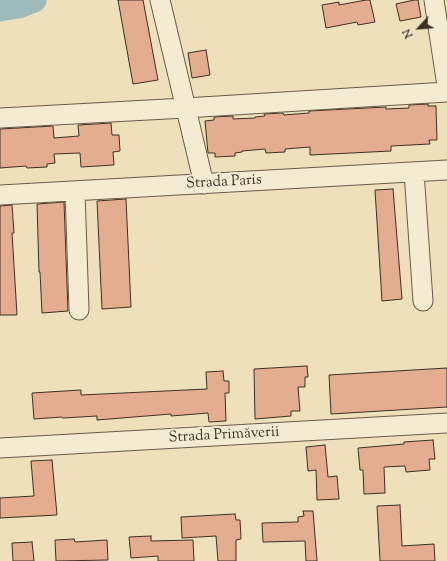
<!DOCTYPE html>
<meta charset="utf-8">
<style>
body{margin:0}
#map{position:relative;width:447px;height:561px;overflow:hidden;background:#efe0bc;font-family:"Sorts Mill Goudy",serif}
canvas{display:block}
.north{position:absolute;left:399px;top:8px;width:40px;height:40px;-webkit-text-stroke:3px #f5ebd3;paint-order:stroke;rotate:244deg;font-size:11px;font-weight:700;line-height:16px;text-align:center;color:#3e2f24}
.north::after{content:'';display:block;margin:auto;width:14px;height:18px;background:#3e2f24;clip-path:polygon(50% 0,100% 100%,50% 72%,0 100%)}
</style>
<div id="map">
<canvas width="447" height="561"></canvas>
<div class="north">N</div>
</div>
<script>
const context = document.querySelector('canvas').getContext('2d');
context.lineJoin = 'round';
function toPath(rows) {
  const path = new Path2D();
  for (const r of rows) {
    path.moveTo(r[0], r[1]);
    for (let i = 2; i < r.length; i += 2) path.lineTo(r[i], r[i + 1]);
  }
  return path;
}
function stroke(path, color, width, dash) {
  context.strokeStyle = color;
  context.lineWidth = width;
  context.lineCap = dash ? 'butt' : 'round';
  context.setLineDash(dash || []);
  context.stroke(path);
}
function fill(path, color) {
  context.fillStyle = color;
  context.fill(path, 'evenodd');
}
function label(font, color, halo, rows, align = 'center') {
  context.font = font + ' "Sorts Mill Goudy",serif';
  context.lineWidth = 4;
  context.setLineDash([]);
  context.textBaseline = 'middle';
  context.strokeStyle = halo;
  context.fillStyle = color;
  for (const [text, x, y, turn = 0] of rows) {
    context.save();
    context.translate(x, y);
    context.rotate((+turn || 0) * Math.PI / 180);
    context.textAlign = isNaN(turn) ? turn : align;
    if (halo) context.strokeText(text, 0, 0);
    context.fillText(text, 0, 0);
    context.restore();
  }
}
stroke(toPath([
 [0,9,18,6,34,0]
]), '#9dbbba', 25);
const building = toPath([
 [118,0,143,0,158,80,133,84,118,0],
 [366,0,370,0,375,22,358,25,357,22,326,28,322,5,339,2,339,5,366,0],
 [414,0,418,0,421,17,400,21,396,4,414,0],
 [206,50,210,75,192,78,188,53,206,50],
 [428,104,428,106,436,106,437,140,429,140,430,144,391,146,391,151,331,154,310,155,310,147,285,149,285,152,266,153,265,149,242,151,242,152,235,153,235,156,215,157,215,153,208,153,205,121,214,120,214,117,233,116,233,119,255,118,255,117,265,116,264,114,283,113,284,115,309,113,309,111,386,107,386,109,409,108,409,105,428,104],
 [111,123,112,135,119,135,120,151,113,152,114,165,81,167,80,153,54,154,55,163,47,164,47,167,27,168,26,166,0,168,0,129,53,126,54,138,79,136,78,125,111,123],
 [393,189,402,299,382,301,375,190,393,189],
 [126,199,131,307,102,309,97,201,126,199],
 [64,202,68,311,42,313,40,272,39,272,37,204,64,202],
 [12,205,14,233,12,233,17,315,0,315,0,206,12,205],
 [307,366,308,377,305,377,305,387,298,387,300,411,291,411,291,416,255,419,254,369,307,366],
 [447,368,447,407,331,414,329,375,447,368],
 [223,371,224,381,229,381,229,393,225,393,226,421,209,422,208,413,171,416,171,414,97,420,97,416,63,418,62,417,34,419,32,393,81,390,81,395,207,389,206,372,223,371],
 [433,440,435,459,429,459,430,470,406,472,405,466,384,467,385,493,364,494,363,470,360,470,358,448,393,445,404,444,404,442,433,440],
 [325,445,328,477,337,476,339,499,317,500,316,470,308,471,306,447,325,445],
 [52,460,57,515,0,518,0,498,34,496,31,461,52,460],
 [400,505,402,546,434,544,435,561,380,561,377,506,400,505],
 [303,511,313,511,317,561,306,561,305,541,263,542,262,523,298,522,298,517,304,516,303,511],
 [235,514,236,520,240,520,241,539,236,540,236,561,218,561,216,536,182,538,181,517,235,514],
 [151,536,151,541,193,540,194,561,158,561,158,556,131,558,129,537,151,536],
 [74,539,75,542,107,540,108,560,56,561,55,540,74,539],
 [32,542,34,561,13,561,12,543,32,542]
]);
fill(building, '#e4ad90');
stroke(building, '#3e2f24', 1);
const minor = toPath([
 [160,0,204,184],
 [434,0,447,86],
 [0,118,185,108,447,92],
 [414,172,423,301],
 [75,191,79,310],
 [0,195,447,170],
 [0,448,447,423]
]);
stroke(minor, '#6a5b4a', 21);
stroke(minor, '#f5ebd3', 19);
label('15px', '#3e2f24', '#f5ebd3', [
 ["Strada Paris",224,183,-3],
 ["Strada Primăverii",224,436,-3]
]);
</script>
